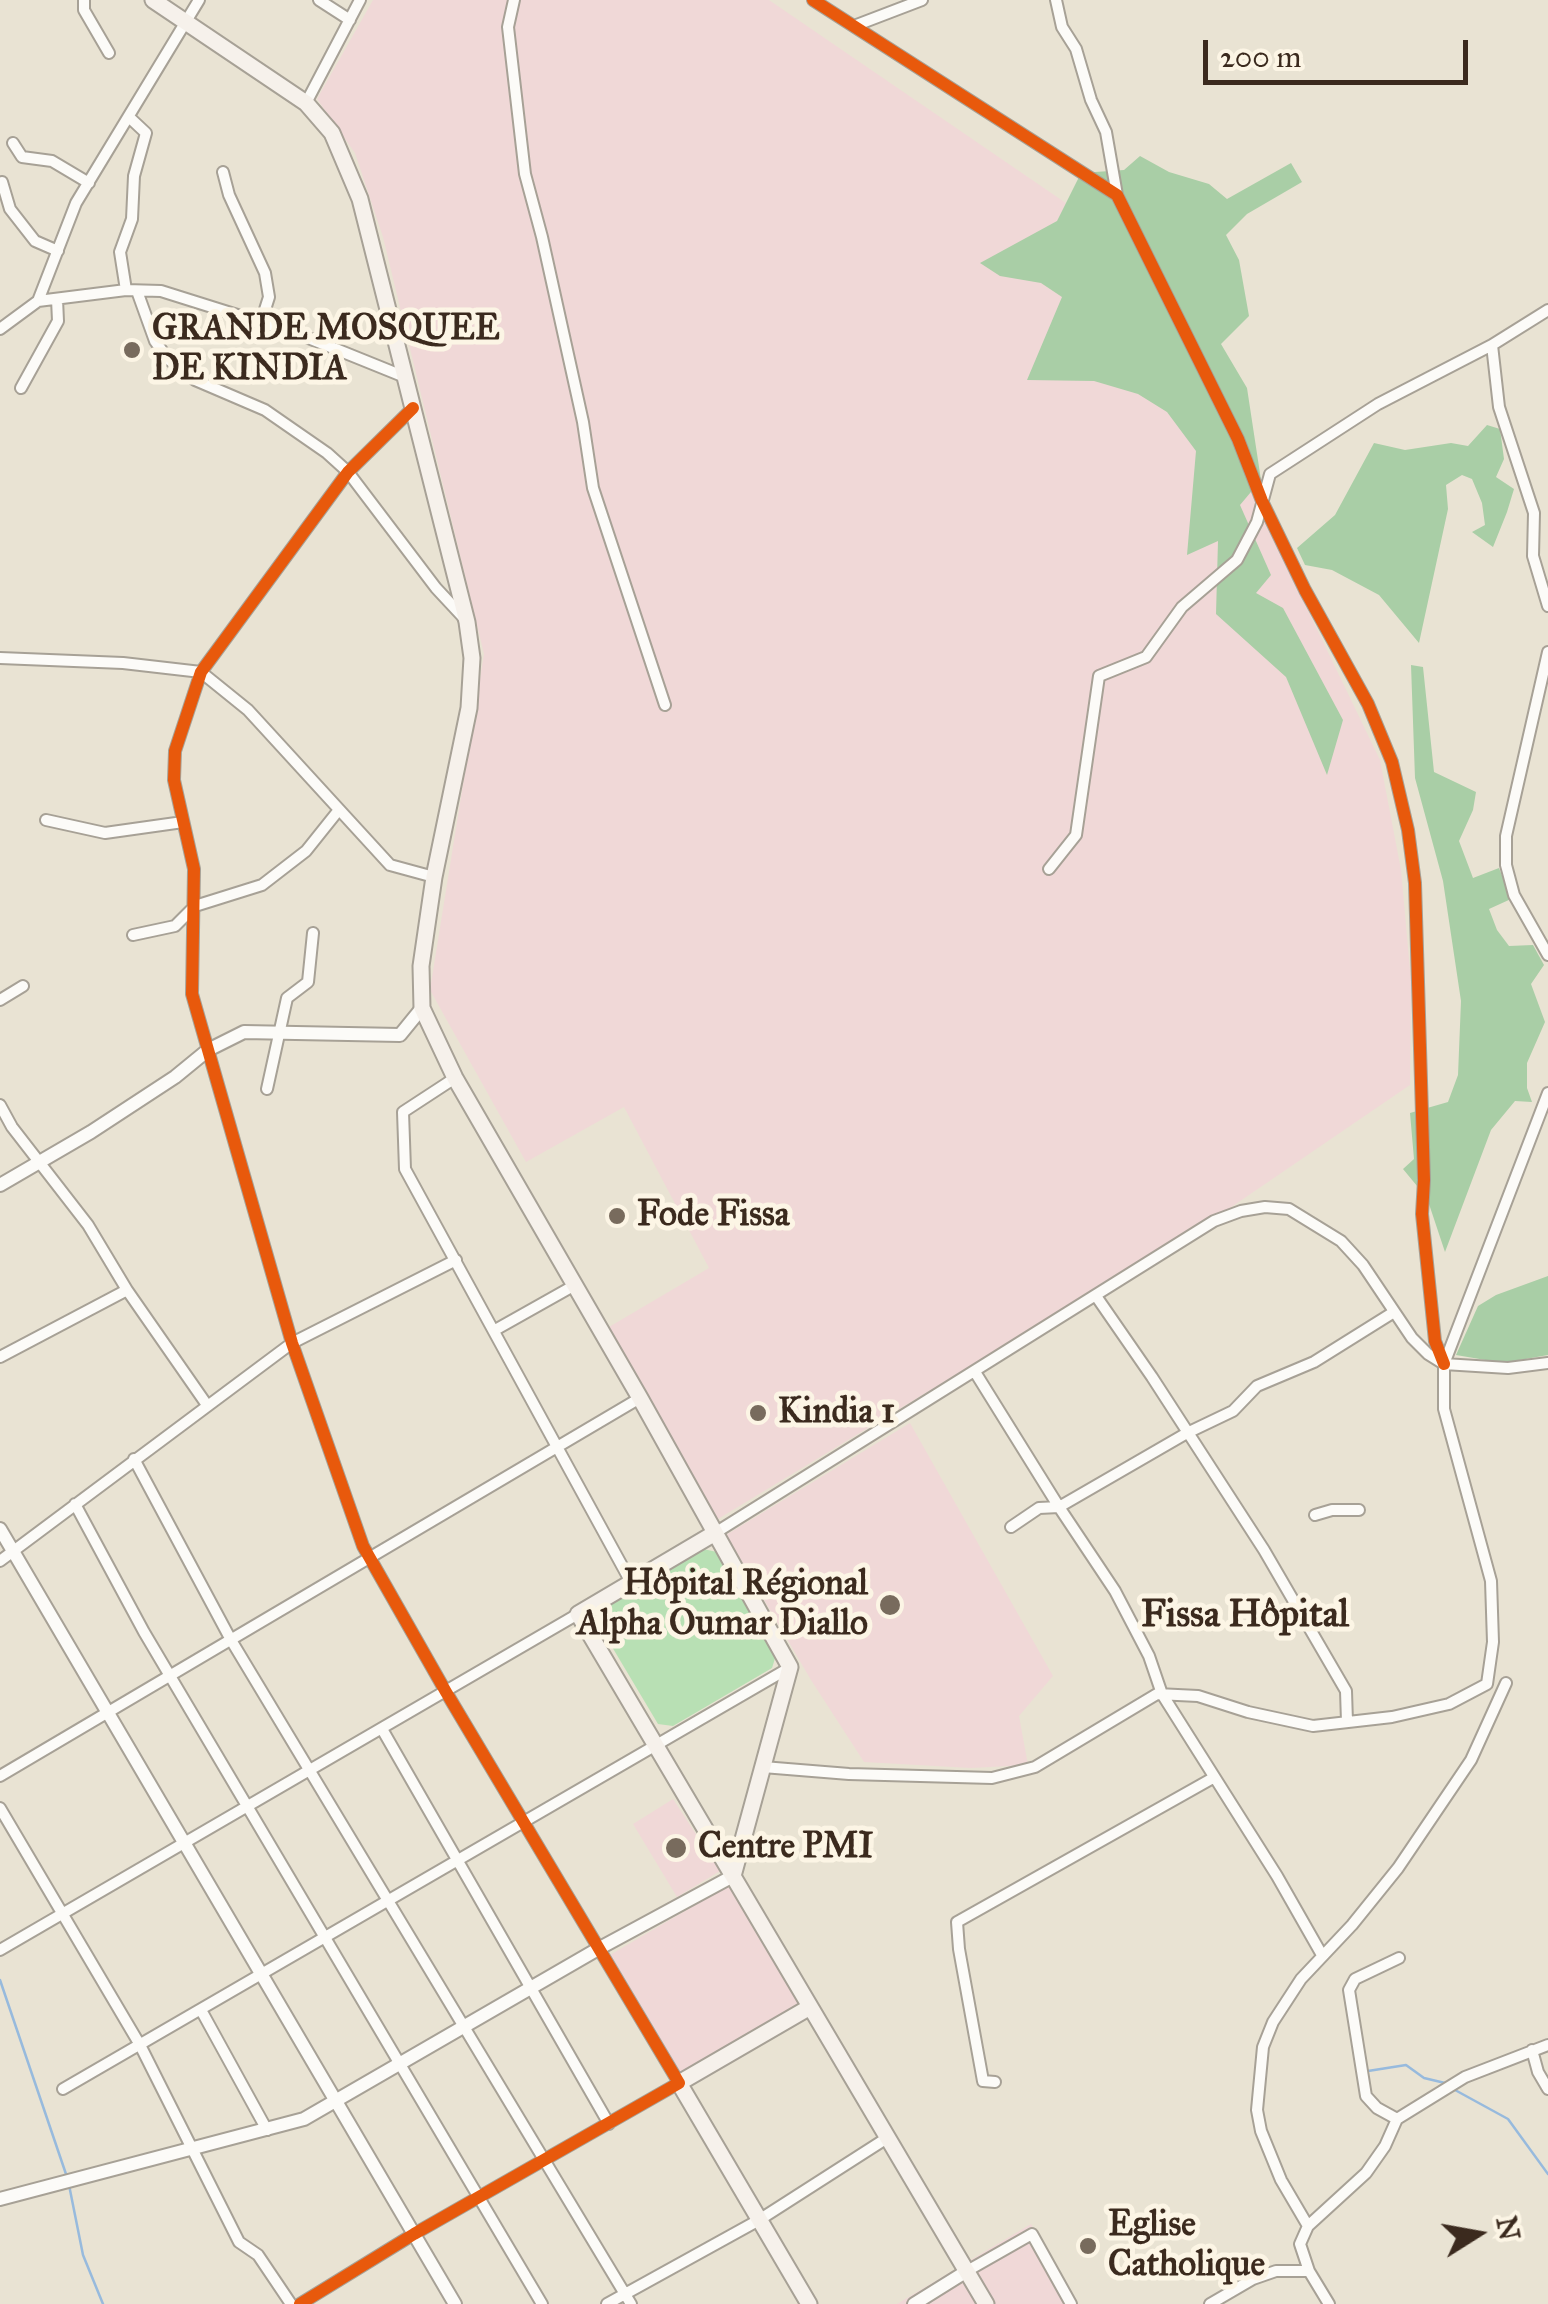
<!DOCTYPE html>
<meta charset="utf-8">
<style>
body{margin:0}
#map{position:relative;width:1548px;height:2304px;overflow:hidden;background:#e9e3d3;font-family:"IM FELL Great Primer",serif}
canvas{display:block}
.north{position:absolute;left:1428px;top:2184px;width:100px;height:100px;-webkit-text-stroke:8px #fcf5e5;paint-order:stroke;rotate:79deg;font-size:28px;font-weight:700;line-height:40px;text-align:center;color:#3b2a1e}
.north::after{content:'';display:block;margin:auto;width:35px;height:45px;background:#3b2a1e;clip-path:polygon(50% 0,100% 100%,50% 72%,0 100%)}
.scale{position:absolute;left:1203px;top:40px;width:265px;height:45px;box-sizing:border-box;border:5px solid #3b2a1e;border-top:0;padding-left:12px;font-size:30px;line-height:35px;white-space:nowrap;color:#3b2a1e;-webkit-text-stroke:8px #fcf5e5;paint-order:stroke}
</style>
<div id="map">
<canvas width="1548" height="2304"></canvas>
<div class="north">N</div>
<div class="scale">200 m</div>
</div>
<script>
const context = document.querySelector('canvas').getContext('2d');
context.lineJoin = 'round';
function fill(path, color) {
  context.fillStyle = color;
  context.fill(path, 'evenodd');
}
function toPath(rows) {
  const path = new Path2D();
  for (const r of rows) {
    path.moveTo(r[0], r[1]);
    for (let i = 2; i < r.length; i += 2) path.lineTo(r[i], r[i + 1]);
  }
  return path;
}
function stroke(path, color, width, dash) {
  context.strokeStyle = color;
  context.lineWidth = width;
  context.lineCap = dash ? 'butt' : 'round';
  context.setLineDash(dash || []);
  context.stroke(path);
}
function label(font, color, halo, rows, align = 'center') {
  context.font = font + ' "IM FELL Great Primer",serif';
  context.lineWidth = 10;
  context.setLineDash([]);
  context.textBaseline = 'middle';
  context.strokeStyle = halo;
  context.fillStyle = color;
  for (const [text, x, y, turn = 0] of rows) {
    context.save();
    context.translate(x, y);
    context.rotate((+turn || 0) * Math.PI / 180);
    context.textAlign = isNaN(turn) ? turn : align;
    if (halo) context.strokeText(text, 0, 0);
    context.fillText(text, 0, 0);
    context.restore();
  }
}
fill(toPath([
 [373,0,769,0,1098,225,1230,449,1380,760,1401,870,1411,981,1410,1085,1227,1210,718,1519,609,1327,709,1268,624,1107,526,1162,430,990,484,654,383,237,355,153,317,99],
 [910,1423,1053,1676,1019,1716,1028,1765,971,1768,864,1762,811,1680,726,1535],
 [673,1799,720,1871,677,1897,633,1824],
 [731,1884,801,2006,681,2076,610,1955],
 [1031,2224,1077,2304,897,2304]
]), '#f0d8d7');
fill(toPath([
 [703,1549,717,1552,776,1655,772,1668,673,1726,658,1724,599,1625,604,1609]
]), '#b8e0b4');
fill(toPath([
 [1140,156,1169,172,1209,184,1227,199,1291,163,1302,182,1247,214,1226,235,1239,260,1249,316,1221,344,1247,388,1261,480,1240,505,1271,575,1256,593,1283,608,1343,720,1327,775,1286,677,1216,614,1218,541,1187,555,1196,451,1167,412,1138,394,1094,381,1027,380,1062,297,1041,283,1000,276,980,263,1057,221,1081,173,1124,170],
 [1487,425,1500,429,1504,459,1496,477,1514,489,1507,512,1493,547,1472,532,1485,525,1482,503,1472,479,1462,475,1446,485,1448,509,1419,643,1379,595,1332,570,1305,565,1297,548,1335,515,1374,443,1405,450,1451,443,1468,446],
 [1411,665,1423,667,1434,772,1476,792,1473,810,1459,841,1473,878,1499,868,1511,899,1489,909,1497,930,1509,946,1533,945,1544,965,1531,984,1545,1022,1527,1063,1527,1088,1532,1102,1515,1101,1491,1130,1445,1252,1427,1198,1403,1169,1414,1159,1410,1113,1448,1102,1458,1075,1461,1001,1443,881,1415,778],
 [1548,1276,1548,1355,1503,1363,1456,1355,1478,1306,1496,1295]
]), '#a9cea6');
stroke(toPath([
 [0,1980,67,2177],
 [1368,2071,1406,2065,1424,2078,1445,2083],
 [1455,2090,1508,2119,1548,2174],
 [69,2185,83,2255,103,2304]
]), '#97badd', 2.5);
const minor = toPath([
 [84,0,84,10,109,53],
 [319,0,350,20],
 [514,0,508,27,525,174,542,237,583,422,593,488,665,705],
 [813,0,1117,195,1238,439,1262,501,1305,590,1368,704,1392,762,1408,830,1415,883,1424,1180,1422,1214,1435,1341,1444,1364],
 [1056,0,1062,27,1076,49,1091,100,1106,132,1117,195],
 [854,26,922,0],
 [306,103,360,0],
 [13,143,22,157,52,161,89,183],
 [223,172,229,195,265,273,269,297,261,322],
 [2,182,10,209,35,241,58,251],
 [126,290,120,252,132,219,134,176,146,133,130,118],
 [137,291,155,341,168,359,195,380,265,410,327,453,348,472,436,588,463,617],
 [38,301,126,290,161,291,301,335,405,377],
 [0,329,38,301,76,203,199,0],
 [1492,345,1499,407,1534,513,1533,556,1548,606],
 [21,388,58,321,57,299],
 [1548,652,1506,836,1506,865,1514,895,1548,955],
 [0,658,123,663,201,672,248,710,390,865,434,877],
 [46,820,105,833,183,822],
 [1049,869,1076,835,1099,676,1146,657,1182,607,1237,560,1257,522,1270,474,1378,404,1492,345,1548,310],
 [133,935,175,926,195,906,262,885,306,851,338,811],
 [0,1000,23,986],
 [455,1078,403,1112,405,1169,632,1584],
 [267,1089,287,998,308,982,313,933],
 [0,1105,12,1127,88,1225,127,1290],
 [1096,1296,1152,1377,1264,1550,1346,1691,1347,1722],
 [495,1330,575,1285],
 [0,1357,127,1290,207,1405],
 [975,1372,1059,1507,1039,1508,1011,1527],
 [134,1459,231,1640,631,2304],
 [75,1504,144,1632,542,2304],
 [1315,1515,1332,1510,1359,1510],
 [715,1533,1214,1221,1241,1211,1265,1207,1289,1209,1341,1241,1363,1265,1412,1338,1428,1354,1444,1364,1508,1368,1548,1363],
 [0,1561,292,1343,456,1260],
 [382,1729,609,2124],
 [763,1767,849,1774,992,1778,1035,1767,1157,1694,1198,1696,1248,1712,1313,1726,1392,1717,1449,1704,1487,1684,1493,1642,1491,1581,1444,1409,1444,1364,1548,1093],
 [0,1776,640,1398],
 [0,1808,140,2045,239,2242,258,2255,291,2304],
 [0,1950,578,1614],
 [1322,1955,1277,1876,1162,1694,1149,1656,1115,1591,1059,1507,1187,1433,1233,1411,1257,1386,1314,1362,1394,1312],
 [201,2010,267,2130],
 [1532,2050,1538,2072,1548,2089],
 [995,2082,983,2081,959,1949,957,1922,1213,1778],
 [63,2089,789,1668],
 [1397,2119,1377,2108,1366,2096,1349,1990,1355,1979,1399,1958],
 [1308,2226,1281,2180,1261,2131,1257,2110,1263,2047,1273,2022,1301,1979,1352,1925,1398,1868,1471,1760,1506,1683],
 [967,2271,1032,2234,1071,2304],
 [300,2304,414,2234,679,2083,446,1692,363,1546,292,1343,192,994,194,869,174,780,175,751,201,672,348,472,413,408],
 [607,2304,759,2220,887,2138],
 [1210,2304,1253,2279,1276,2271,1309,2271],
 [1329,2304,1309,2271,1300,2244,1308,2226,1366,2173,1385,2146,1397,2119,1465,2077,1548,2045]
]);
const tertiary = toPath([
 [0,1185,91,1132,175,1077,208,1050,244,1032,400,1035,422,1008],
 [0,1529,455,2304],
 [0,2199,304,2119,598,1949,733,1876],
 [914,2304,967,2271]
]);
const secondary = toPath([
 [153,0,306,103,332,133,360,199,467,622,472,658,469,708,434,877,421,966,422,1008,455,1078,640,1398,790,1667,733,1876],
 [715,1533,578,1614,986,2304],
 [809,2304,679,2083,810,2007]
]);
stroke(minor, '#a7a196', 14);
stroke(tertiary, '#a7a196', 16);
stroke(secondary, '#a7a196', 19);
stroke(minor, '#fcfbf8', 10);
stroke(tertiary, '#fcfbf8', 12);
stroke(secondary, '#f6f1eb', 15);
stroke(toPath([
 [813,0,1117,195,1238,439,1262,501,1305,590,1368,704,1392,762,1408,830,1415,883,1424,1180,1422,1214,1435,1341,1444,1364],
 [300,2304,414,2234,679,2083,446,1692,363,1546,292,1343,192,994,194,869,174,780,175,751,201,672,348,472,413,408]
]), '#e8590c', 12);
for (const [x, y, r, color] of [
 [132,350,10,"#786b5d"],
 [617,1216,10,"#786b5d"],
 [758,1413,10,"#786b5d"],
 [890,1605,12,"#786b5d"],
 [676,1848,12,"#786b5d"],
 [1088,2246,10,"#786b5d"]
]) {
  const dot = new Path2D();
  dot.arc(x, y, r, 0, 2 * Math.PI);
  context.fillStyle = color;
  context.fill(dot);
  stroke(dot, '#fcf5e5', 4);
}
label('bold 35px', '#3b2a1e', '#fcf5e5', [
 ["GRANDE MOSQUEE",152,330],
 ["DE KINDIA",152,370],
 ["Fode Fissa",637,1216],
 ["Kindia 1",778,1413],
 ["Hôpital Régional",868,1585,"right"],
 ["Alpha Oumar Diallo",868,1625,"right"],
 ["Centre PMI",698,1848],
 ["Eglise",1108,2226],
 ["Catholique",1108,2266]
], 'left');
label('bold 38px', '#3b2a1e', '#fcf5e5', [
 ["Fissa Hôpital",1245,1617]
]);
</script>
